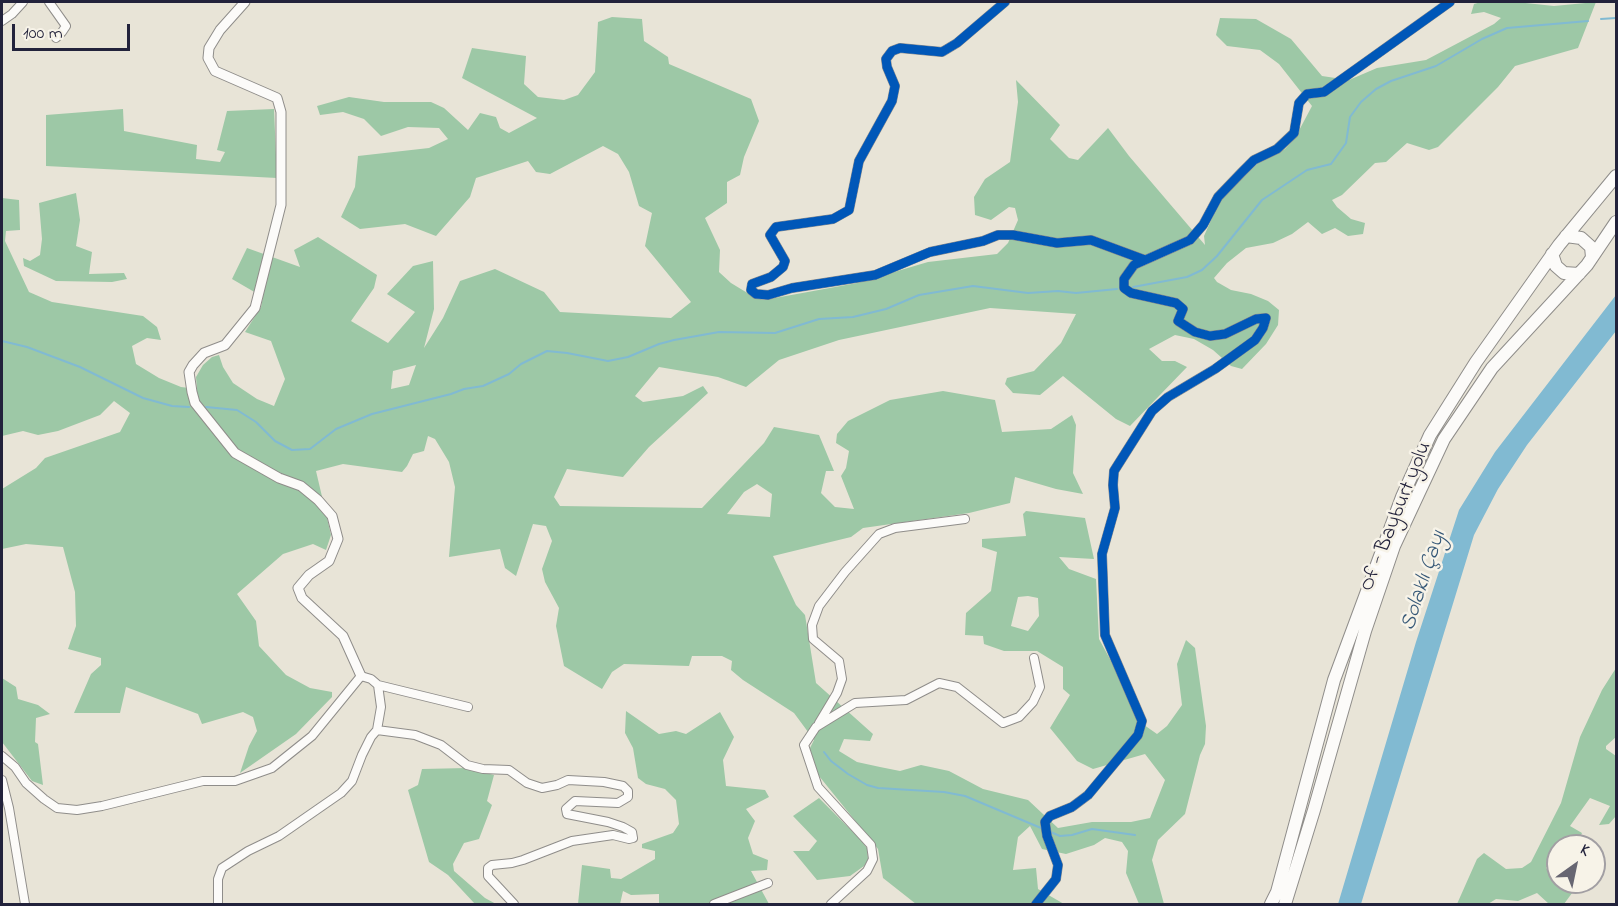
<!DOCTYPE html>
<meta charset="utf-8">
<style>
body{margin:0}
#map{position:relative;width:1618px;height:906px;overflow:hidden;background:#e8e4d7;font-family:"Indie Flower",sans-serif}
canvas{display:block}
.frame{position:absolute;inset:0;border:3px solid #22223b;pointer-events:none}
.north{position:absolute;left:1546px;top:834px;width:60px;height:60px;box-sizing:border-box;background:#f7f3e8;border:2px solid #a29fa3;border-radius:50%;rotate:33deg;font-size:16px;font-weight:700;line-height:24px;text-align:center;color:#22223b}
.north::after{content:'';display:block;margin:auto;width:21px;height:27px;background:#676672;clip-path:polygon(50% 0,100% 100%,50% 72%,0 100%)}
.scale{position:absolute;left:12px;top:24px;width:118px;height:27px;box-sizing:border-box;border:3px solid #22223b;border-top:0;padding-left:8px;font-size:18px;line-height:21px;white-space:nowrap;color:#22223b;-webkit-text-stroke:4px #f7f3e8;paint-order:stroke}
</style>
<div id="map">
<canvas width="1618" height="906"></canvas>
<div class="frame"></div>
<div class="north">K</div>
<div class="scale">100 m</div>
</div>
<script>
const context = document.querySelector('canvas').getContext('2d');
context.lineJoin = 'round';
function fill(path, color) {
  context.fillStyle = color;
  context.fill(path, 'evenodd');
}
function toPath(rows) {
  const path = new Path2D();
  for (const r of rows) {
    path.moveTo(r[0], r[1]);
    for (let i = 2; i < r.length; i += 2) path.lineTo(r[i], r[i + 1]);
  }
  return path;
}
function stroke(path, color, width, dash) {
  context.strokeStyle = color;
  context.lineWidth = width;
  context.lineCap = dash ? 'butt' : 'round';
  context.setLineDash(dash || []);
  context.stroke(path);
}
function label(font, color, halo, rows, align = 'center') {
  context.font = font + ' "Indie Flower",sans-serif';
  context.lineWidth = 5;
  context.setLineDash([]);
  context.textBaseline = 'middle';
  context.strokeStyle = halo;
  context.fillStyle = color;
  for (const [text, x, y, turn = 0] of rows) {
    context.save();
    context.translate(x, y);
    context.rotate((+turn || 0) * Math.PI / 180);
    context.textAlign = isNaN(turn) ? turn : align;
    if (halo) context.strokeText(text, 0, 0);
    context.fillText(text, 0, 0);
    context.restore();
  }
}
fill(toPath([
 [1481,2,1516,2,1554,6,1596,2,1578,48,1515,66,1498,87,1438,147,1429,150,1407,143,1386,162,1375,163,1342,195,1332,200,1337,207,1351,219,1365,223,1363,234,1348,236,1335,228,1322,234,1308,222,1292,234,1273,243,1246,248,1227,263,1214,278,1217,282,1231,290,1251,294,1268,301,1279,310,1278,325,1266,344,1242,369,1231,366,1213,350,1194,339,1175,335,1149,349,1162,361,1175,361,1187,367,1130,426,1116,419,1063,376,1040,395,1013,393,1005,384,1007,378,1034,371,1061,343,1076,314,990,308,839,340,779,360,746,387,718,377,659,367,635,396,643,402,683,396,703,386,708,393,649,447,623,477,567,469,554,497,560,506,702,508,764,443,774,427,819,435,834,471,826,471,821,493,835,507,854,509,841,476,846,468,849,451,836,443,837,434,848,421,890,400,943,391,995,400,1002,432,1051,429,1072,415,1076,425,1073,473,1083,494,1056,489,1015,477,1010,503,969,513,863,528,851,537,773,556,796,605,805,615,816,683,873,734,870,741,844,739,839,751,857,762,880,767,900,771,921,765,949,771,983,789,1028,800,1058,828,1092,822,1131,822,1150,818,1165,780,1145,754,1093,769,1077,761,1050,728,1070,695,1063,689,1063,667,1037,651,1004,651,984,644,983,636,965,635,966,613,991,591,997,552,982,547,982,539,1026,536,1023,514,1026,511,1085,518,1094,559,1059,557,1069,569,1096,579,1099,639,1117,672,1137,720,1157,734,1167,726,1182,705,1177,664,1186,640,1195,648,1206,726,1205,744,1200,755,1185,814,1158,840,1152,860,1164,904,1139,904,1126,873,1128,851,1122,842,1105,838,1094,845,1066,854,1042,849,1030,826,1018,837,1013,870,1036,868,1038,889,1064,904,916,904,883,878,878,849,819,776,809,750,814,740,794,713,743,680,731,670,732,661,722,656,692,656,689,666,624,664,612,672,602,689,564,666,556,626,559,608,545,582,542,569,552,541,546,526,533,524,516,576,505,568,500,549,449,557,455,487,449,462,435,439,428,436,424,451,413,454,407,466,402,472,343,464,316,471,331,535,326,550,313,544,283,554,237,594,256,621,259,646,286,675,310,688,332,692,332,697,296,734,240,773,249,746,257,731,253,717,243,712,202,724,198,714,126,687,120,713,74,713,91,674,101,665,101,658,68,649,76,626,75,592,63,547,26,544,2,549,2,489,36,468,45,458,120,432,130,413,114,401,100,415,58,431,38,435,23,431,2,436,2,198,19,200,20,230,6,231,5,241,29,292,52,302,143,316,157,327,161,340,147,338,132,346,136,364,159,378,181,387,197,389,196,377,203,365,212,357,219,355,223,367,233,383,257,399,274,406,285,379,271,341,245,332,261,307,263,297,232,279,247,248,300,267,294,250,318,237,377,275,374,288,351,321,388,343,415,312,387,294,413,266,433,261,434,309,424,348,443,318,460,281,495,269,544,292,560,312,671,318,691,302,645,246,652,213,639,206,629,172,618,154,603,146,550,174,536,172,528,161,476,178,470,197,436,236,405,224,360,229,341,217,355,187,358,156,429,148,448,139,439,128,408,127,381,136,364,119,343,112,320,115,317,106,349,97,384,102,431,102,444,108,468,130,480,113,496,117,500,128,509,133,537,118,462,78,472,48,526,56,524,84,538,97,564,100,578,95,595,72,598,22,612,17,642,19,644,41,668,57,669,64,751,99,759,121,744,157,740,175,727,182,727,203,705,218,720,250,719,272,731,283,754,297,764,300,857,283,928,262,997,254,1008,243,1018,220,1015,208,1009,207,991,220,975,215,974,197,985,179,1010,162,1018,102,1016,80,1060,125,1050,139,1069,158,1078,160,1108,128,1129,156,1205,245,1204,236,1220,200,1259,162,1285,149,1295,138,1312,106,1279,64,1260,50,1227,46,1216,35,1220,18,1256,19,1291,39,1322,76,1349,80,1377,68,1426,60,1494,24,1501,18,1484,12,1471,14,1474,4],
 [416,365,409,385,391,389,393,371],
 [757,484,772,494,770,517,727,514,744,492],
 [1028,596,1038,598,1039,616,1028,631,1011,626,1018,597],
 [123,109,124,131,197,145,196,159,220,162,225,152,217,150,227,111,274,109,277,178,46,166,46,115],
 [76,193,80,220,76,246,92,252,89,274,124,273,127,279,112,282,56,281,24,266,23,258,30,261,40,255,42,239,39,203],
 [1616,668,1616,737,1606,746,1606,749,1616,756,1616,816,1609,824,1599,825,1610,806,1590,798,1570,826,1582,833,1576,846,1558,846,1558,853,1546,868,1558,877,1558,882,1565,882,1575,889,1564,904,1549,904,1537,893,1518,901,1496,899,1488,904,1457,904,1477,859,1484,853,1506,869,1522,868,1531,862,1561,803,1580,737,1602,690],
 [2,678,16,687,18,699,38,705,50,714,36,718,35,742,38,744,43,785,32,781,2,742],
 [626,711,659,734,676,731,686,734,720,712,734,737,723,760,726,786,765,790,769,797,746,809,755,821,748,838,753,854,768,860,767,870,751,871,769,904,659,904,659,894,631,895,623,891,620,904,578,904,582,865,610,869,611,878,621,879,655,859,655,851,642,848,642,844,673,833,679,824,676,800,665,789,646,784,638,778,633,748,625,733],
 [467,768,494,775,487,801,492,805,479,839,464,843,453,864,454,871,485,898,496,904,475,904,448,875,429,862,408,790,418,785,422,769],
 [819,798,860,839,867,848,868,859,864,866,850,876,817,880,793,851,809,851,817,841,793,816]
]), '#9dc8a6');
fill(toPath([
 [1616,295,1616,331,1527,445,1498,489,1474,535,1361,904,1338,904,1416,642,1459,510,1495,452]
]), '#81bad2');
stroke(toPath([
 [1601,19,1616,18],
 [1133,287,1187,277,1202,270,1217,256,1262,200,1307,170,1331,164,1346,143,1350,117,1361,102,1376,89,1391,81,1436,66,1482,39,1507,28,1588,21],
 [2,341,27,347,80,367,143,398,172,406,189,407],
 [206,407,237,410,256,422,275,441,292,450,310,449,336,429,372,414,451,394,464,389,483,386,509,374,521,364,547,351,567,353,608,361,628,357,659,344,674,340,719,332,775,333,819,319,853,317,886,309,919,295,973,286,1028,293,1058,291,1076,293,1117,289],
 [824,752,831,761,848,774,867,785,878,788,944,792,965,796,1060,836,1072,835,1092,829,1135,835]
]), '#81bad2', 2);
const minor = toPath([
 [49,2,66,26,62,32,56,38],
 [1005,2,957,43,942,52,900,48,892,51,886,59,887,67,895,86,892,101,859,161,849,210,833,219,776,227,770,235,785,261,783,267,771,277,752,284,751,290,756,294,768,295,792,288,875,275,930,252,983,241,998,235,1013,235,1057,243,1091,240,1145,260],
 [2,21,12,14,23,2],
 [378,685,468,707],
 [819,723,837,693,842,679,839,661,813,639,812,625,819,606,845,572,879,534,895,528,965,519],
 [2,756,15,767,26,783,44,799,57,808,77,810,102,806,203,781,235,781,272,768,312,736,361,676,371,679,378,685,381,707,377,730],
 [2,780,9,808,25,904],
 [218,904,218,879,222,868,248,851,279,836,341,793,352,781,362,755,371,737,377,730,415,735,441,745,467,765,483,769,509,770,527,783,542,788,557,785,568,780,604,782,623,786,628,791,628,797,618,803,575,801,566,809,567,814,608,822,623,827,632,832,633,838,629,839,613,835,572,841,523,860,512,863,492,865,488,868,488,876,514,904],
 [714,904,768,883],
 [831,904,867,871,873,859,871,845,818,787,804,745,816,727,855,703,906,700,939,683,957,687,1003,723,1019,717,1033,702,1040,687,1034,658],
 [1036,904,1056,879,1058,865,1047,836,1045,822,1050,816,1072,807,1088,795,1138,735,1142,721,1105,635,1102,554,1115,508,1113,485,1114,471,1152,411,1168,397,1215,369,1255,340,1263,328,1266,318,1256,319,1225,334,1210,336,1195,332,1178,321,1183,309,1176,303,1131,293,1124,288,1124,279,1134,265,1190,240,1203,225,1218,197,1241,173,1254,160,1277,149,1294,133,1299,103,1307,94,1324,92,1450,2]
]);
const tertiary = toPath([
 [245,2,220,30,209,48,208,58,215,71,277,98,281,112,281,205,255,308,225,345,204,353,193,365,189,372,192,392,195,403,235,453,279,478,301,486,318,500,332,516,338,539,329,561,309,575,298,588,302,598,343,636,361,676]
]);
const trunk = toPath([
 [1566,236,1581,238,1591,247,1592,257],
 [1552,254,1556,266,1564,273,1579,274],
 [1271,904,1277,892,1334,680,1402,497,1430,435,1476,362,1559,245,1616,176],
 [1285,904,1314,810,1365,631,1394,546,1444,439,1492,368,1587,265,1616,222]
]);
stroke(minor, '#8f8d8a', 10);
stroke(tertiary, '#8f8d8a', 11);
stroke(trunk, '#8f8d8a', 14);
stroke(minor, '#fcfbf9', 8);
stroke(tertiary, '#fcfbf9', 9);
stroke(trunk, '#fcfbf9', 12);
stroke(toPath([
 [1005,2,957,43,942,52,900,48,892,51,886,59,887,67,895,86,892,101,859,161,849,210,833,219,776,227,770,235,785,261,783,267,771,277,752,284,751,290,756,294,768,295,792,288,875,275,930,252,983,241,998,235,1013,235,1057,243,1091,240,1145,260],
 [1036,904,1056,879,1058,865,1047,836,1045,822,1050,816,1072,807,1088,795,1138,735,1142,721,1105,635,1102,554,1115,508,1113,485,1114,471,1152,411,1168,397,1215,369,1255,340,1263,328,1266,318,1256,319,1225,334,1210,336,1195,332,1178,321,1183,309,1176,303,1131,293,1124,288,1124,279,1134,265,1190,240,1203,225,1218,197,1241,173,1254,160,1277,149,1294,133,1299,103,1307,94,1324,92,1450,2]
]), '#0057b8', 9);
label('21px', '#22223b', '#f7f3e8', [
 ["Of - Bayburt yolu",1397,517,-68]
]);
label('italic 22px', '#365877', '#f7f3e8', [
 ["Solaklı Çayı",1425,581,-72]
]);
</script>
